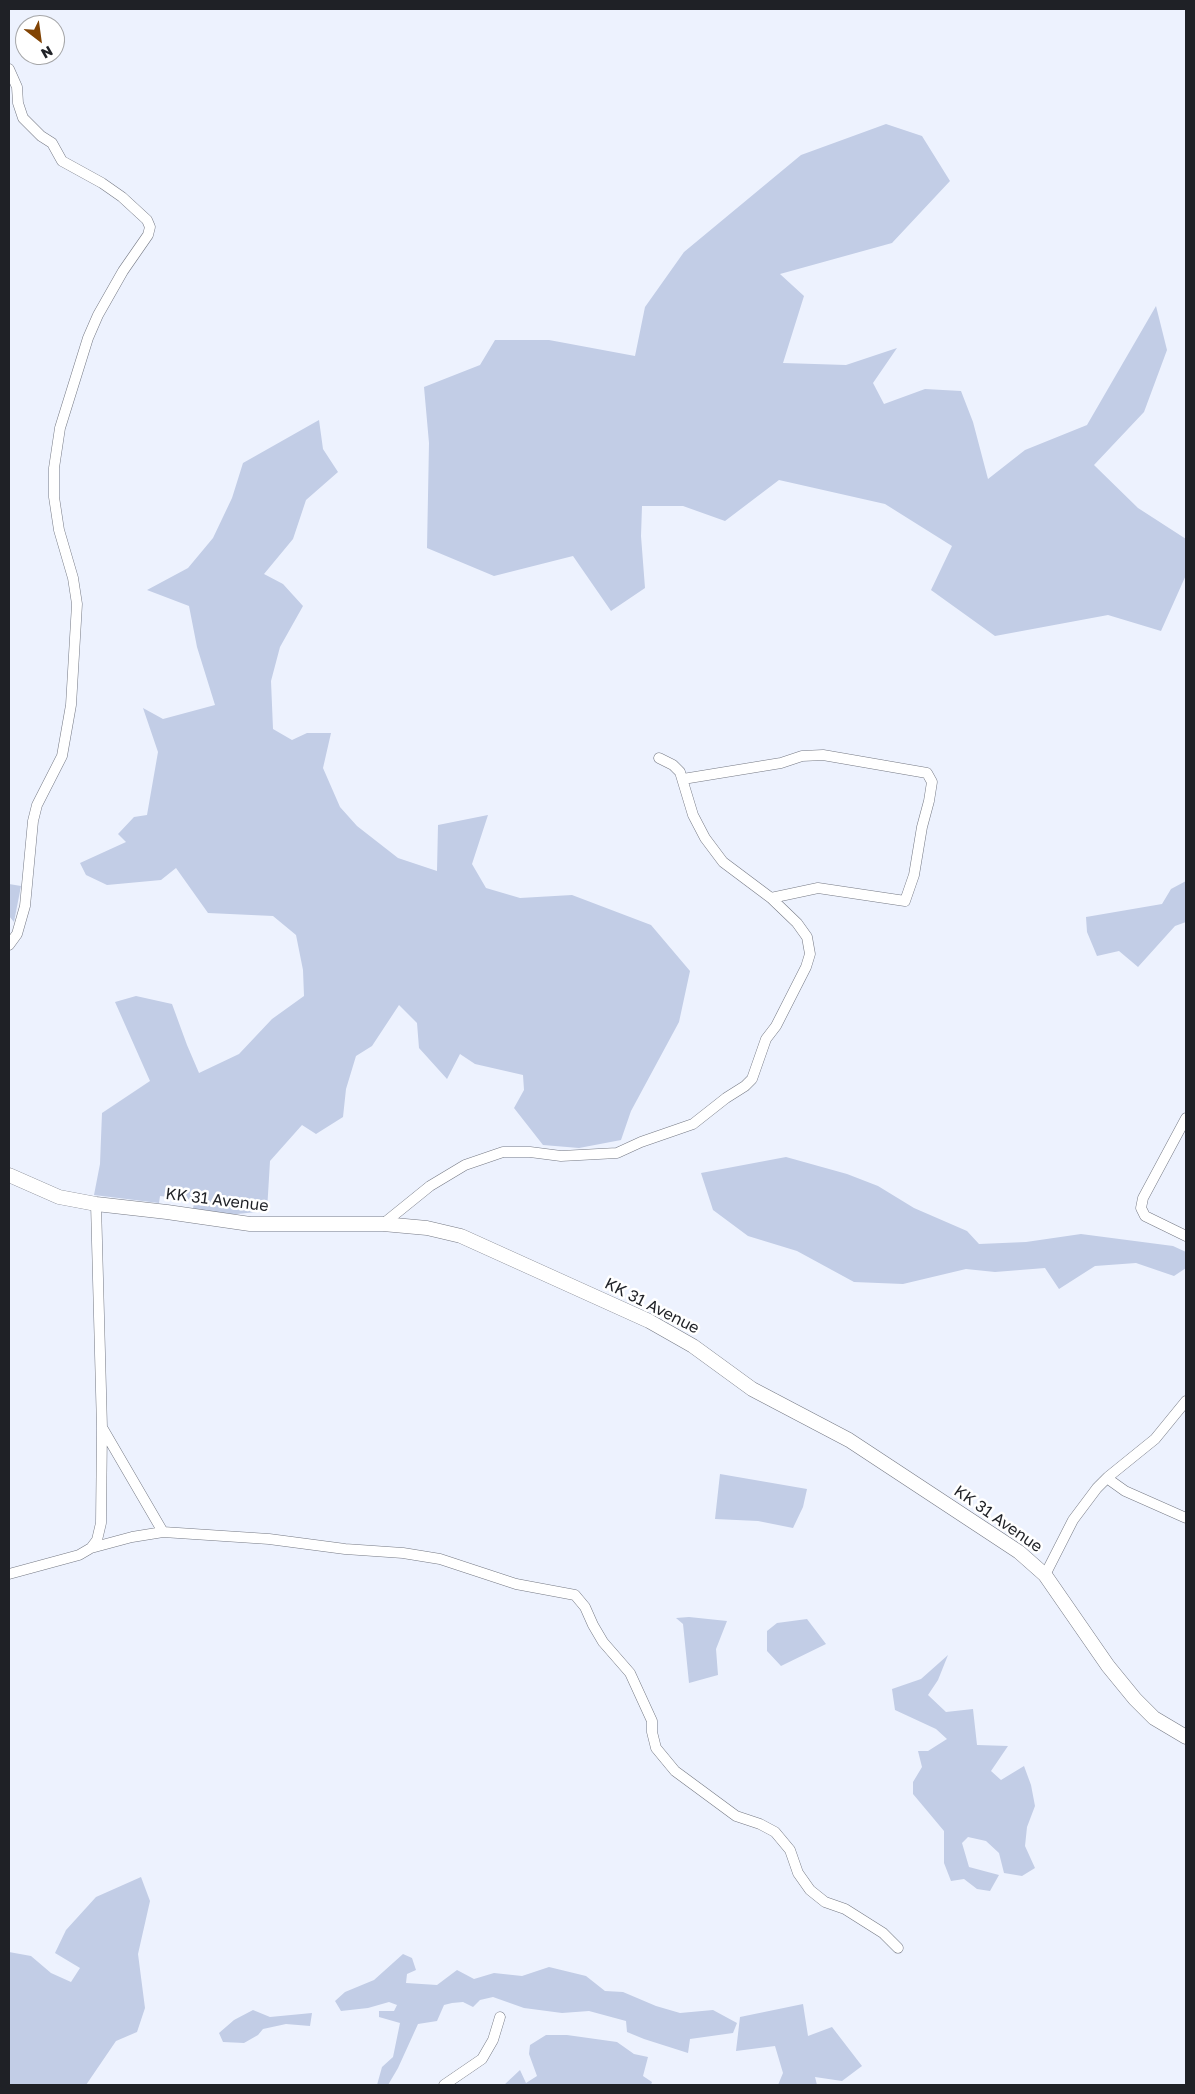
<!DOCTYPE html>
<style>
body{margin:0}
#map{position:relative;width:1195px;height:2094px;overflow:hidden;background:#edf2fe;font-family:"Golos Text",sans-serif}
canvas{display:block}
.frame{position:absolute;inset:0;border:10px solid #1f2126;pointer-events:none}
.north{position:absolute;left:15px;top:15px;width:50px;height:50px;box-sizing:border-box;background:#fff;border:1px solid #a5a6a8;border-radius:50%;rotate:150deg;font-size:14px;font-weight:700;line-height:20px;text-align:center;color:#1f2126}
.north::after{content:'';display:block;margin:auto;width:18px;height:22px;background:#814303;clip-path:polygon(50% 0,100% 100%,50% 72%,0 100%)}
</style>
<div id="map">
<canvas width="1195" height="2094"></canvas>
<div class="frame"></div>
<div class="north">N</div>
</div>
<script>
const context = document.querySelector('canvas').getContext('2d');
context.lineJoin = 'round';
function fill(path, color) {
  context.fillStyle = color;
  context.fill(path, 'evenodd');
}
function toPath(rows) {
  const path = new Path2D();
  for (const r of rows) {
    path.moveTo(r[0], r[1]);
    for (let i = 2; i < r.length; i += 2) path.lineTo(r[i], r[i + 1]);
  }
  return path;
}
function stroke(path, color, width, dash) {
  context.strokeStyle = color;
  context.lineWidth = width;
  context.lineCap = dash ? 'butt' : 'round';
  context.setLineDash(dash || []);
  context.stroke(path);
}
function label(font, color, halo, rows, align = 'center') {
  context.font = font + ' "Golos Text",sans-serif';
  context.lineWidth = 5;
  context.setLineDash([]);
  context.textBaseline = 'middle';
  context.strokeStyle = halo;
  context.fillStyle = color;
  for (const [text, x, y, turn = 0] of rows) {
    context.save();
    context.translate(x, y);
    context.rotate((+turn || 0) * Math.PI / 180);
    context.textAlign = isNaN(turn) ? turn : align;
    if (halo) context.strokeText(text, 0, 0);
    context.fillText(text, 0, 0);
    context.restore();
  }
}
fill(toPath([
 [886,124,922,136,950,181,892,243,780,274,804,296,783,363,846,365,897,348,873,383,884,404,925,389,961,391,973,422,988,479,1025,450,1087,425,1156,306,1167,350,1144,412,1094,465,1138,508,1186,539,1186,575,1161,631,1108,615,995,636,931,590,952,546,885,504,779,480,725,521,683,506,642,506,641,536,645,588,611,611,573,556,494,576,427,548,429,443,424,387,480,365,495,340,549,340,635,356,645,307,684,252,801,155],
 [319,420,323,449,338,472,306,500,293,539,264,574,283,584,303,606,280,647,271,681,273,729,292,740,307,733,331,733,323,768,340,807,357,826,398,858,437,871,438,825,488,815,472,864,486,888,520,898,572,895,651,925,690,971,679,1022,631,1111,621,1140,579,1148,543,1145,514,1108,524,1090,523,1075,475,1064,460,1054,447,1079,419,1048,417,1023,399,1005,372,1046,356,1056,346,1089,343,1117,316,1134,302,1125,270,1161,267,1211,227,1215,191,1216,195,1200,160,1196,159,1203,94,1195,100,1164,102,1113,150,1081,115,1002,136,996,172,1004,187,1045,199,1073,239,1054,272,1019,304,996,303,970,296,935,273,916,208,913,176,868,161,880,107,885,86,875,80,863,126,842,118,834,134,817,147,815,158,752,143,708,163,719,215,705,197,647,189,606,147,590,188,568,213,538,232,498,243,463],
 [1186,881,1186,922,1175,926,1138,967,1119,951,1097,956,1087,932,1086,917,1162,904,1171,889],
 [9,884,21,886,14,922,9,916],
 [786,1157,847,1174,878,1186,914,1208,967,1231,979,1244,1026,1242,1081,1234,1173,1246,1186,1252,1186,1268,1174,1276,1136,1263,1095,1266,1059,1289,1045,1268,995,1272,966,1269,903,1284,854,1282,797,1251,748,1236,713,1210,701,1173],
 [720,1474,807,1489,803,1507,793,1528,758,1521,715,1519],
 [689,1617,727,1621,716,1649,718,1675,689,1683,683,1624,676,1618],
 [807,1619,826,1644,781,1666,767,1651,767,1631,777,1623],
 [948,1655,938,1680,928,1695,946,1712,973,1709,977,1745,1008,1746,991,1771,1001,1780,1024,1766,1031,1785,1035,1806,1027,1827,1025,1846,1035,1868,1022,1876,1004,1873,999,1853,986,1841,968,1837,962,1843,969,1867,999,1875,990,1891,977,1889,964,1879,951,1881,944,1863,944,1831,913,1794,913,1782,922,1767,918,1751,928,1751,947,1739,936,1729,895,1710,892,1689,921,1679],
 [141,1877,150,1901,138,1954,145,2008,137,2032,116,2041,86,2085,9,2085,9,1952,31,1956,51,1973,71,1982,80,1968,55,1953,66,1930,96,1897],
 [403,1954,412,1958,416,1970,407,1974,406,1983,437,1985,457,1970,474,1979,494,1973,522,1976,549,1967,586,1976,605,1991,623,1992,656,2006,680,2013,713,2010,737,2023,733,2033,690,2039,688,2053,644,2039,627,2032,626,2021,589,2011,562,2013,524,2008,493,1997,480,2000,473,2007,463,2002,452,2003,444,2005,437,2021,418,2024,398,2068,388,2085,377,2085,382,2067,393,2057,400,2023,379,2017,379,2011,394,2011,397,2005,389,2002,368,2008,341,2011,335,2001,345,1992,374,1980],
 [803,2004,808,2036,832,2027,862,2066,842,2081,815,2077,817,2085,778,2085,783,2073,775,2046,736,2051,740,2017],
 [253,2010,270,2017,312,2013,310,2026,286,2024,263,2029,258,2035,244,2043,223,2042,219,2033,234,2020],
 [546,2035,567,2035,617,2042,634,2054,648,2057,643,2076,652,2082,651,2085,504,2085,520,2070,526,2083,537,2076,529,2054,530,2045]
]), '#c2cde6');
const minor = toPath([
 [9,69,17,87,18,103,23,118,41,136,52,143,62,161,102,183,122,197,147,220,150,227,148,235,123,271,98,315,88,338,60,428,54,468,54,497,59,530,73,578,77,604,71,705,62,756,37,805,33,821,25,906,17,934,9,945],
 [683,779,781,763,802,756,823,755,927,773,932,782,929,801,922,827,914,875,905,901,818,888,771,898],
 [1186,1118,1143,1198,1141,1208,1145,1216,1186,1236],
 [383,1224,430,1186,465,1165,503,1152,530,1152,561,1156,617,1153,641,1142,693,1124,726,1098,745,1086,752,1079,766,1039,776,1026,806,967,810,954,807,937,797,923,771,898,723,862,705,838,693,815,680,772,673,765,659,758],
 [103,1429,163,1532],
 [1111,1481,1125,1491,1186,1518],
 [91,1548,132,1537,163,1532,269,1539,345,1549,403,1553,440,1559,516,1584,575,1595,585,1607,593,1625,603,1642,630,1673,652,1721,652,1732,656,1748,675,1771,736,1816,760,1824,775,1832,790,1850,798,1873,810,1890,825,1902,845,1909,883,1933,898,1948],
 [9,1574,79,1555,91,1548,97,1540,101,1523,102,1428,96,1204],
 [1045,1575,1073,1520,1097,1488,1108,1477,1155,1439,1186,1401],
 [444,2085,482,2059,493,2040,500,2017]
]);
const major = toPath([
 [9,1175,59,1197,96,1204,167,1212,250,1224,383,1224,427,1228,461,1236,649,1321,693,1346,752,1389,849,1440,1019,1552,1045,1575,1108,1666,1135,1699,1154,1718,1186,1737]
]);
stroke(minor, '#757984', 11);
stroke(major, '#757984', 15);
stroke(minor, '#fff', 10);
stroke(major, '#fff', 14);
label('16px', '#1f2126', '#fff', [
 ["KK 31 Avenue",217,1200,7],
 ["KK 31 Avenue",652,1306,27],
 ["KK 31 Avenue",998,1519,35]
]);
</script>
